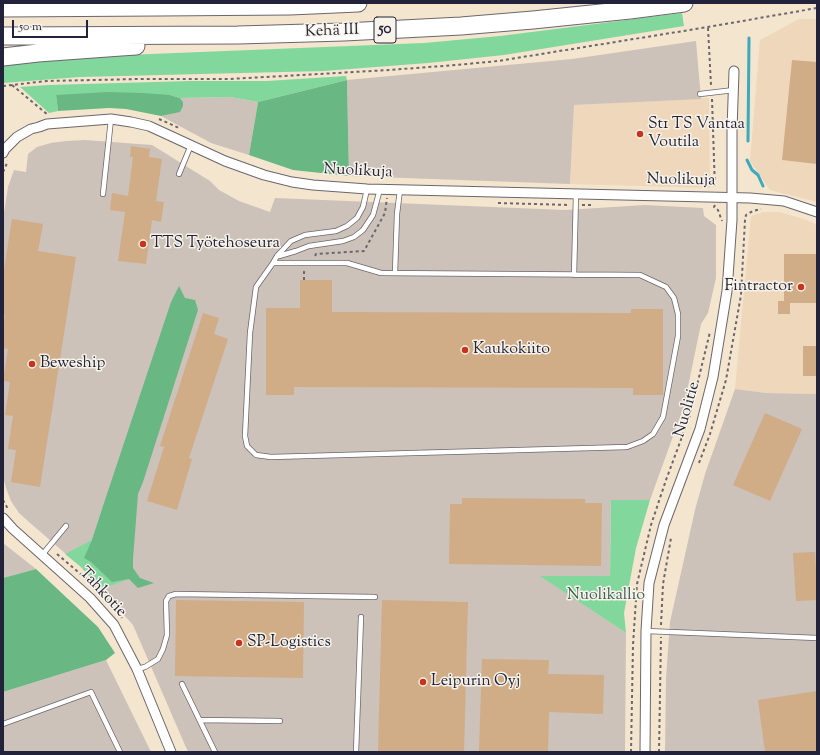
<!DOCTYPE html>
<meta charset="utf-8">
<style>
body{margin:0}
#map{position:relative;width:820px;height:755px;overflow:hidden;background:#f4e5ce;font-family:"Sorts Mill Goudy",serif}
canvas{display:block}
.frame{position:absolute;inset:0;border:4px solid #22223b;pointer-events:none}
.scale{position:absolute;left:12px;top:20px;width:76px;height:18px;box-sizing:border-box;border:2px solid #22223b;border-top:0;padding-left:5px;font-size:12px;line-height:14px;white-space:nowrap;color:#22223b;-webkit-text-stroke:3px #f7f3e8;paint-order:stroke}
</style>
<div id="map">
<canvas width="820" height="755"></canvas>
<div class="frame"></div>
<div class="scale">50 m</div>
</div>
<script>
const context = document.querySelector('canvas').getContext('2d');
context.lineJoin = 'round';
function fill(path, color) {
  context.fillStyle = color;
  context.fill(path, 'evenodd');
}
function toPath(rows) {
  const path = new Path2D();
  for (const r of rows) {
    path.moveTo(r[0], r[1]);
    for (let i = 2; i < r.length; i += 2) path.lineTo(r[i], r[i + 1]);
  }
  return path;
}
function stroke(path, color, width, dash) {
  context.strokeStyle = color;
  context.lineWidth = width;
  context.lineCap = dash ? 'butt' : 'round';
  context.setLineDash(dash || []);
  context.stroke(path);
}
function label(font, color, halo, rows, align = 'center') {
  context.font = font + ' "Sorts Mill Goudy",serif';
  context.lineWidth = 3;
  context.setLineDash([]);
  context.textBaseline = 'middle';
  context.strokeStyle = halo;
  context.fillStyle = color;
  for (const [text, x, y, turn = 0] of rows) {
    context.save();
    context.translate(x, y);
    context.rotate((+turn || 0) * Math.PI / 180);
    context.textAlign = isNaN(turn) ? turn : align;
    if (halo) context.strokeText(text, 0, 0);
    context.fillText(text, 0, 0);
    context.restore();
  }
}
fill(toPath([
 [799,19,817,19,817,202,770,190,750,161,760,40],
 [709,98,710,188,570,184,574,105],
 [764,212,779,212,804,219,817,225,817,394,766,393,735,389,751,216]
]), '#eed7bb');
fill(toPath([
 [696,41,701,99,574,105,570,184,349,176,347,80,572,59],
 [230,97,258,102,249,155,211,143,161,116,169,114,183,102,180,98],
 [85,140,152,145,210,181,219,190,239,201,270,212,275,198,565,210,645,205,703,208,704,216,716,225,716,278,708,313,701,324,684,406,650,500,611,500,610,576,541,576,626,633,625,752,188,752,133,625,81,567,29,522,19,513,11,501,6,488,3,477,3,219,8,187,14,170,26,172,28,154,37,147,51,143,66,141],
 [735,389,766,393,817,394,817,752,665,752,666,678,670,622,695,510,705,474],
 [3,543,36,569,3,578],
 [106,660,151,752,3,752,3,692]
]), '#ccc2b9');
fill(toPath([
 [682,13,684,26,504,55,428,63,324,71,80,77,3,83,3,65,28,62,101,56,424,43,500,36],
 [346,76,347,80,258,102,230,97,180,98,170,95,56,95,58,111,49,113,20,87,48,85,190,81,267,81],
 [106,497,129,579,101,589,81,567,65,554,92,540],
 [611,500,650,500,636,548,624,613,626,633,540,576,610,576]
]), '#82d89c');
fill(toPath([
 [347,80,349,176,293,170,249,155,258,102],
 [107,92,143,93,170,95,180,98,183,102,183,106,180,112,161,116,126,109,109,108,58,111,56,95],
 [179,286,185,298,195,300,198,310,143,482,138,494,133,559,133,568,140,578,154,583,138,588,129,579,112,582,91,562,84,558,92,540,106,497,171,302],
 [36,569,98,627,115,653,106,660,3,692,3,578]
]), '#69b884');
stroke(toPath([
 [748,141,749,38],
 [747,160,752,170,758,175,763,186]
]), '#3da9bc', 3);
fill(toPath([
 [792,60,817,62,817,164,782,160],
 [131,146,150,149,149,157,162,159,156,201,164,202,161,222,152,220,146,264,118,261,125,212,110,210,112,193,128,196,133,157,130,157],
 [12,219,43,224,38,251,76,257,40,487,11,482,16,450,8,449,13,416,5,415,10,382,3,381,8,349,3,348,3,330,5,315,3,315,3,276],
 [784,254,817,254,817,303,790,303,790,314,778,314,778,301,784,301],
 [300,280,332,280,332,312,631,313,631,309,663,309,663,395,633,395,633,388,294,387,294,395,266,395,266,308,300,308],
 [203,313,219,318,214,334,228,339,189,458,192,459,177,510,147,501,164,447,160,446],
 [803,346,817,346,817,376,803,376],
 [765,413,802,429,770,501,733,485],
 [462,498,585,499,585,503,602,503,601,566,449,564,450,504,462,504],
 [815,552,817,585,817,600,796,601,793,553],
 [176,600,304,602,303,678,175,676],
 [382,600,468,602,464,752,378,752],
 [482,659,549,660,548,674,604,675,603,714,549,712,548,752,479,752],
 [817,691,817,752,765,752,758,700]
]), '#d0ac87');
const lane = toPath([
 [700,94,734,90],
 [179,174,191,145],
 [103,194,111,119],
 [279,256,296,251,309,246,343,241,354,237,363,230,373,215,380,189],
 [273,263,347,263,381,273,640,275,666,287,674,298,678,314,678,336,663,417,653,434,643,441,627,447,271,457,256,455,247,446,245,436,250,333,256,287,273,263,277,256,291,241,305,235,336,231,347,226,357,218,363,207,367,189],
 [395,273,397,214,400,190],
 [574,275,576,194],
 [42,555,66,526],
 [646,631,817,638],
 [137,669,145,667,158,659,163,649,167,635,166,601,169,596,176,594,375,597],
 [182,684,215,752],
 [200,720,280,721],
 [3,724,91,692,120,752],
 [356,752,361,617]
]);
const street = toPath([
 [3,153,5,149,17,137,31,129,39,127,47,124,111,119,131,122,149,126,225,161,264,175,292,182,313,185,367,189,750,198,784,201,817,212],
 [3,518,13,529,90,598,114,625,137,669,171,752],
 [645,752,646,631,649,583,664,525,700,429,713,377,727,291,732,220,732,130,734,71]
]);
const highway = toPath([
 [3,8,159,7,290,6,358,3],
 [3,36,238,35,344,32,461,26,533,20,630,10,684,3],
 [3,57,38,53,121,47,136,46]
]);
stroke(lane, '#6c666e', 6);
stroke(street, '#6c666e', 11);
stroke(highway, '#6c666e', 19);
stroke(toPath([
 [708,28,711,85],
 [12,85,48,115],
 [3,86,47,81,140,79,229,79,284,76,389,70,456,65,498,61,708,27,817,8],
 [712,99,715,189],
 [159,119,179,128],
 [3,172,8,161],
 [498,203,570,205],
 [582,205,594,205],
 [715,205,714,207,718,210,722,221],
 [315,256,316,254,364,251,385,213,387,198],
 [304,280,304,272,306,270],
 [699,463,710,434,726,380,741,295,745,220,746,215,753,211,761,209],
 [3,500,8,509],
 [57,554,90,582,118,612,122,618],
 [661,625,663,584,671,538],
 [631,752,633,645,637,584,651,525,666,480,689,418,710,332],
 [659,752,661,637]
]), '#6c666e', 2, [3, 3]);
stroke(lane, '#fff', 4.5);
stroke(street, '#fff', 9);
stroke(highway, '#fff', 17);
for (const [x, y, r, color] of [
 [640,134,4,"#c8321e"],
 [143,244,4,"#c8321e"],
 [801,287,4,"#c8321e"],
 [465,350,4,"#c8321e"],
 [32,364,4,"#c8321e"],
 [239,643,4,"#c8321e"],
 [423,682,4,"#c8321e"]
]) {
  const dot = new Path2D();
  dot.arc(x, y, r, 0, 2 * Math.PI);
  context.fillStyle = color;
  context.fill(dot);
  stroke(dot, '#f7f3e8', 1.5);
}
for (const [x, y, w] of [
 [385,30,22]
]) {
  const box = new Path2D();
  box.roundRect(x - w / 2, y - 13, w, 26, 3);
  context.fillStyle = '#f7f3e8';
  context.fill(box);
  stroke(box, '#22223b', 1);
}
label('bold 15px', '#22223b', null, [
 ["50",385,30]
]);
label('16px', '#22223b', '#f7f3e8', [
 ["Kehä III",332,32,-2],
 ["Nuolikuja",358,172,3],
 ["Nuolikuja",681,181,1],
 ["Nuolitie",688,410,-74],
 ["Tahkotie",102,593,47]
]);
label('16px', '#22223b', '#f7f3e8', [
 ["St1 TS Vantaa",648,125],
 ["Voutila",648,143],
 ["TTS Työtehoseura",151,244],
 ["Fintractor",793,287,"right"],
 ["Kaukokiito",473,350],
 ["Beweship",40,364],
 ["SP-Logistics",247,643],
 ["Leipurin Oyj",431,682]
], 'left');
label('16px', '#3f5958', '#f7f3e8', [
 ["Nuolikallio",606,596]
]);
</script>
